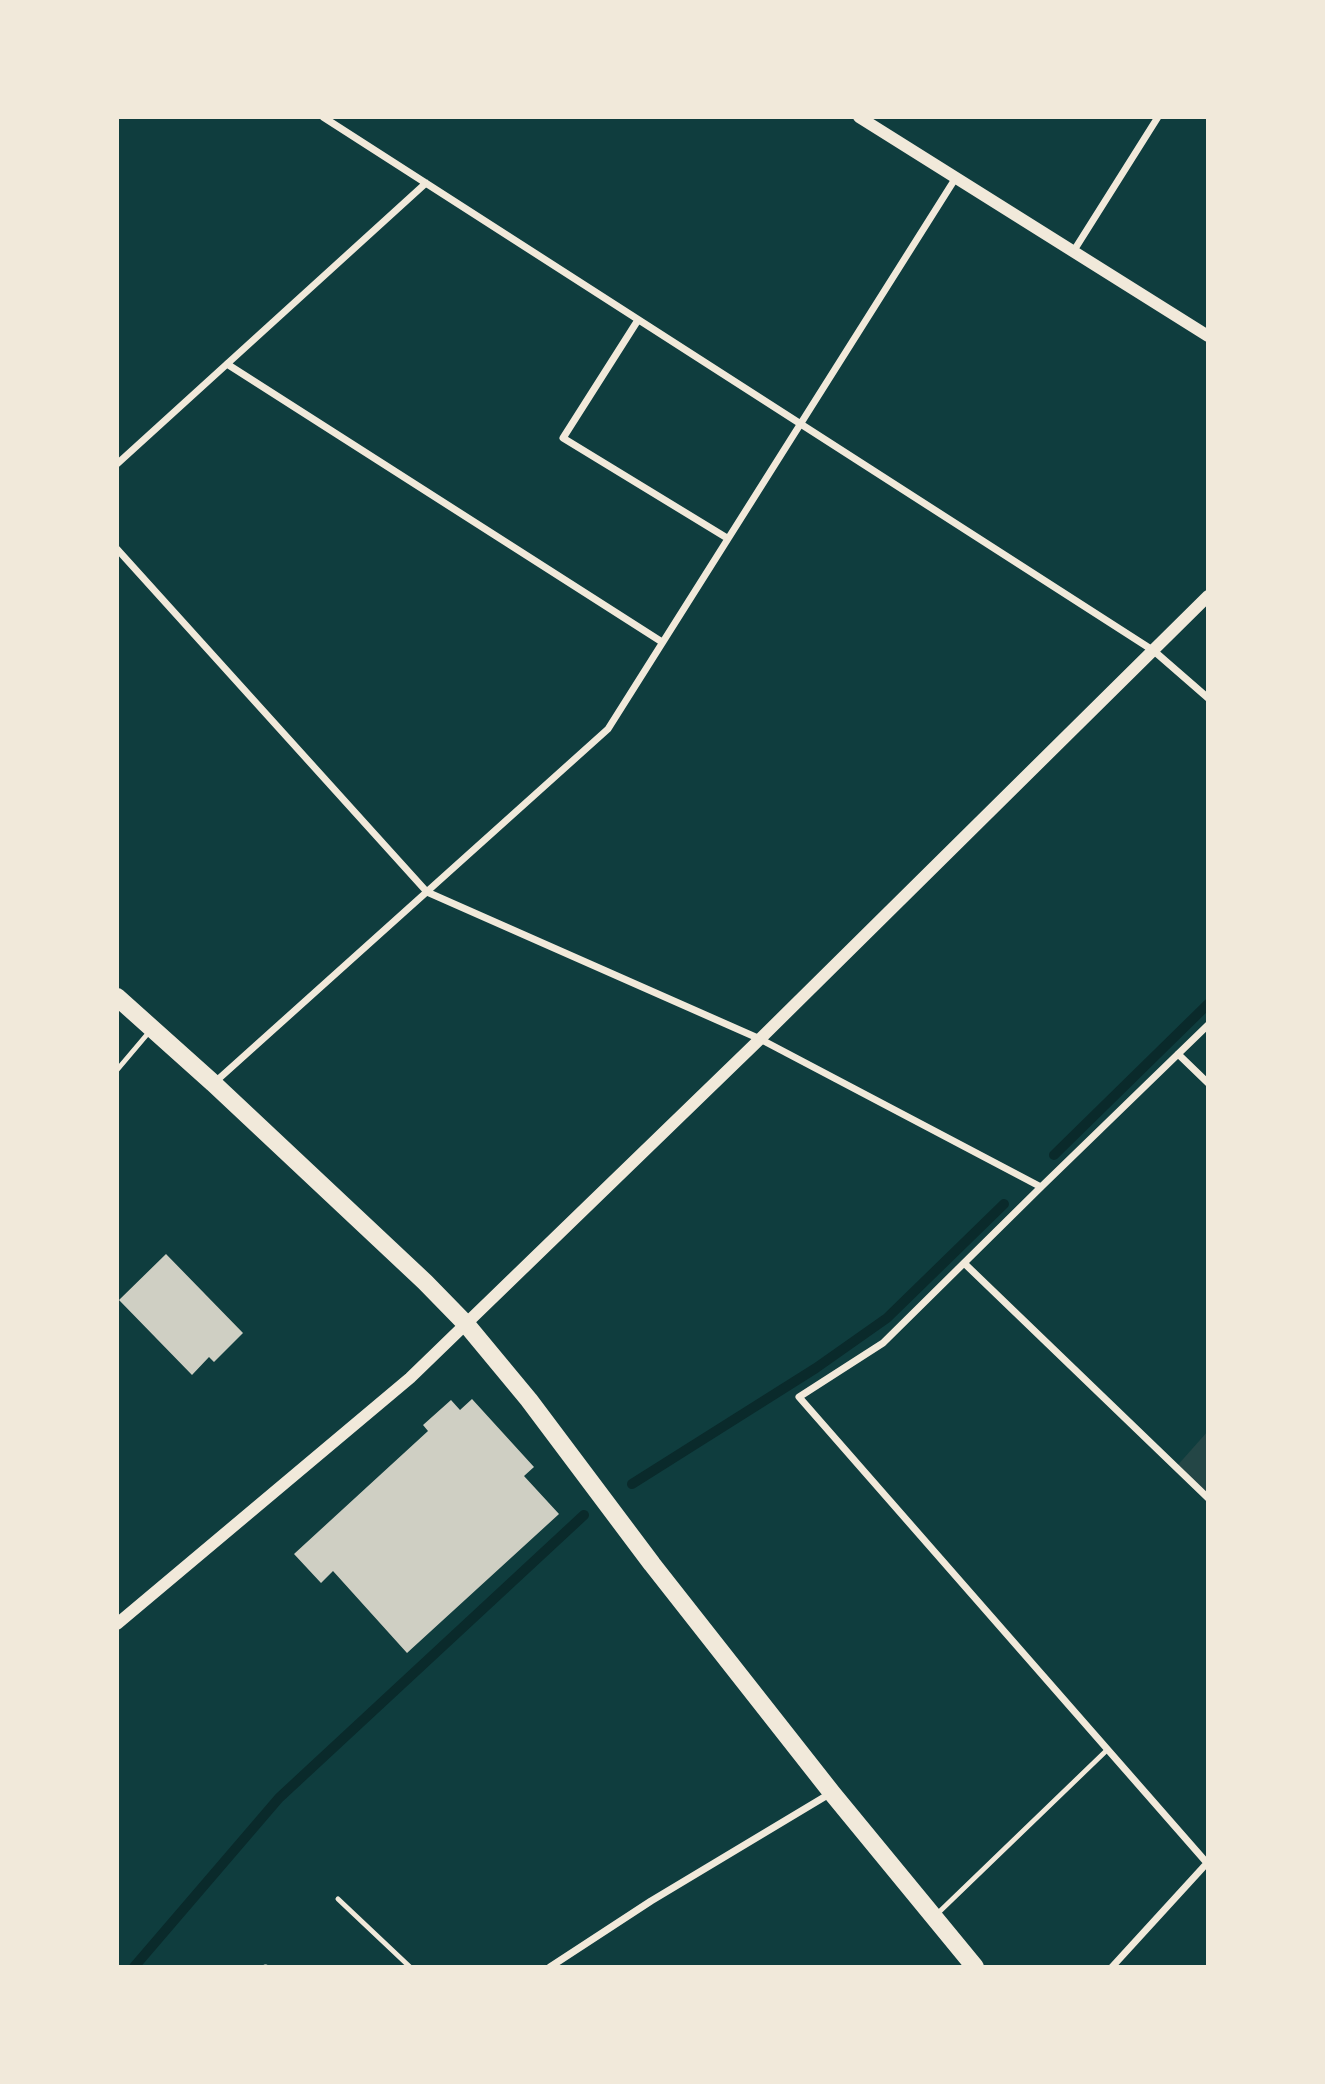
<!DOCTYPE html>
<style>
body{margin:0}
#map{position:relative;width:1325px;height:2084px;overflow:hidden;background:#0f3d3e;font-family:Signika,sans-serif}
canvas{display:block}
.frame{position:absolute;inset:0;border:119px solid #f1e9da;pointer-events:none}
</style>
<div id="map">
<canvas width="1325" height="2084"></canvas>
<div class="frame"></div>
</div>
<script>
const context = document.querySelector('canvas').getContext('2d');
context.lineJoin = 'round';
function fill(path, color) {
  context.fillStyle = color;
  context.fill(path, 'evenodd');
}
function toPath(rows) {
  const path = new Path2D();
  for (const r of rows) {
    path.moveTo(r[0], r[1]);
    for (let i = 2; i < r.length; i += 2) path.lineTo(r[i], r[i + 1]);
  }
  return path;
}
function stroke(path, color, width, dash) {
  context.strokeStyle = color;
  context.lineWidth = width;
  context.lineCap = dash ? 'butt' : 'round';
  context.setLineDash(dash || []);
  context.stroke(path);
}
fill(toPath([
 [1208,1431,1208,1498,1176,1467]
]), '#244646');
stroke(toPath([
 [1054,1155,1208,1004],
 [632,1484,816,1368,887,1318,1004,1204],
 [134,1967,279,1798,584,1515]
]), '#0a2a2b', 10);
fill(toPath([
 [166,1254,243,1333,214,1362,209,1357,192,1375,119,1300],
 [472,1399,534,1467,524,1476,559,1514,407,1653,333,1571,321,1583,294,1554,428,1431,423,1425,451,1400,460,1410]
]), '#cfcfc3');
stroke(toPath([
 [117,1070,150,1031],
 [338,1899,410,1967],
 [936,1915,1107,1750],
 [265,1967,266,1967]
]), '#f1e9da', 5);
stroke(toPath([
 [323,117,1154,651,1208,698],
 [1073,252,1158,117],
 [638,320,563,438,727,538],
 [227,364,662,642],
 [117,464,426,183],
 [117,549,427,892,760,1039,1041,1187],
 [1178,1054,1208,1083],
 [214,1083,608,729,955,179],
 [964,1263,1208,1498],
 [1207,1863,799,1397,883,1343,1041,1187,1208,1025],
 [550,1967,651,1901,831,1793],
 [1112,1967,1208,1862]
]), '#f1e9da', 7);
stroke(toPath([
 [859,117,1208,336],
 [117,1624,410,1378,760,1039,1208,596]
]), '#f1e9da', 12);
stroke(toPath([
 [117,997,213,1083,425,1282,466,1324,529,1400,652,1564,832,1793,975,1967]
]), '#f1e9da', 18);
</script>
